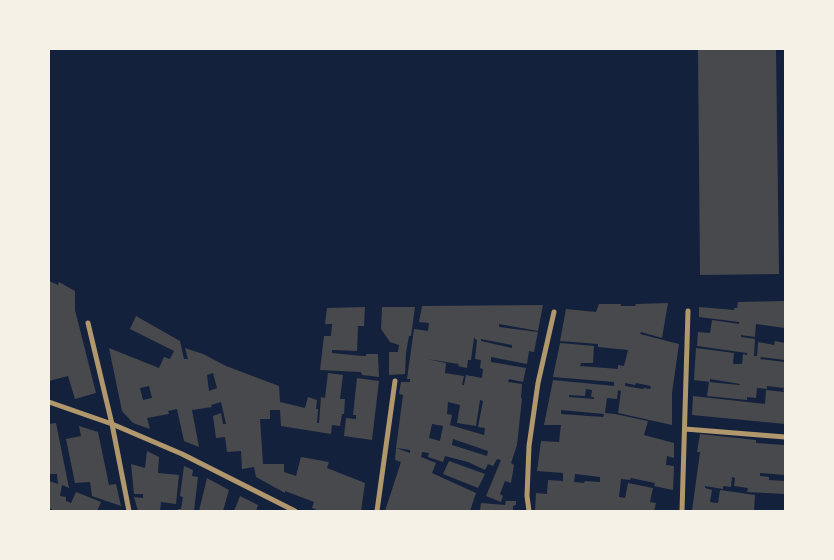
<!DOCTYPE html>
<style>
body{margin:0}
#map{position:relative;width:834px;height:560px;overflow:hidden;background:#14213d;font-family:"Archivo Narrow",sans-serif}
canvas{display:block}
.frame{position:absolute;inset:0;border:50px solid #f6f1e7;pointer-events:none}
</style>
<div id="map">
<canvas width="834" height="560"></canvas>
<div class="frame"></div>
</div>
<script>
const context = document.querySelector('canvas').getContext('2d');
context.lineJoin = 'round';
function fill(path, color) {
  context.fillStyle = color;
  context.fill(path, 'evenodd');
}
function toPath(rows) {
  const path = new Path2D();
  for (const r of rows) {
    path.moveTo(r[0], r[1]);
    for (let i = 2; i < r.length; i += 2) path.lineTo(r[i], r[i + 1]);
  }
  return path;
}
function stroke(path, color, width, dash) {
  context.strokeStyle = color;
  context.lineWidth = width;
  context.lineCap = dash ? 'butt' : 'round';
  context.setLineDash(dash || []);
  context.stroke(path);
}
fill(toPath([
 [698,49,776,49,779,274,700,275],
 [49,281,58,285,59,282,75,291,75,310,96,393,75,399,68,376,49,381],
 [785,301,785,328,756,324,755,337,741,335,741,337,755,339,754,356,757,356,758,342,774,345,775,341,785,343,785,360,761,357,760,359,785,362,785,391,783,391,784,388,767,386,767,389,757,388,756,398,747,397,747,400,707,396,709,382,739,385,740,384,710,379,710,382,694,380,696,348,734,353,733,364,742,364,743,354,747,355,747,353,697,346,698,332,710,333,712,320,739,324,739,322,699,317,699,307,734,310,734,308,737,308,738,302],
 [668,303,662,338,641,332,640,334,679,344,672,393,672,425,618,413,621,391,618,390,617,399,607,398,605,413,615,414,648,421,644,435,674,443,674,458,667,456,666,465,674,466,673,490,654,486,655,483,631,478,630,480,621,479,619,497,625,498,628,483,653,488,650,502,656,503,654,511,535,511,536,493,547,494,548,480,563,481,563,473,537,471,541,441,559,442,561,425,544,425,553,380,614,386,614,382,553,377,560,343,594,346,593,363,581,363,580,366,593,367,618,369,618,365,624,366,628,350,598,347,598,344,560,341,566,309,596,312,599,304,621,304,621,306,635,306,636,304],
 [625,383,635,385,636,383,651,386,650,389,644,388,643,389,625,386],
 [586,389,592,390,591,397,594,397,594,399,569,397,569,395,585,396],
 [561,410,604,414,603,417,561,414],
 [575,474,600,477,600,482,585,481,584,483,574,482],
 [543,305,538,331,499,324,499,327,538,332,534,352,529,351,527,364,491,357,491,362,526,368,523,382,509,379,508,382,522,384,521,398,522,399,517,445,511,463,514,465,511,483,505,481,500,494,503,496,501,502,486,496,501,460,497,459,493,466,488,464,485,470,468,462,445,456,443,462,428,457,429,453,422,452,421,457,436,463,432,473,476,493,470,511,385,511,401,462,395,460,396,448,410,453,410,450,396,448,403,395,399,394,401,382,410,382,410,379,407,379,414,329,428,331,429,323,419,322,422,306],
 [474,338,477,340,475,359,481,360,480,368,483,369,482,378,466,375,464,385,462,385,464,376,445,373,446,363,427,359,459,364,458,366,467,368,468,360,471,360],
 [481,339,512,345,512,348,481,341],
 [480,400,483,401,478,427,485,428,484,435,450,425,452,415,447,414,448,402,460,405,457,423,476,426],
 [432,424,443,426,440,441,429,438],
 [453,439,488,451,487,456,452,445],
 [365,307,364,326,358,326,357,351,332,350,332,353,362,356,366,356,366,354,378,354,379,377,362,375,361,372,320,370,324,336,331,336,332,324,325,324,327,308],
 [382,307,415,307,411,336,409,336,406,353,405,374,389,375,389,352,398,352,399,345,390,342,381,329],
 [136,316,180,341,184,359,188,359,185,348,203,354,226,366,279,386,280,402,305,408,308,397,317,400,316,409,318,409,317,423,319,423,321,397,325,398,328,373,343,375,340,399,345,399,344,414,342,414,340,426,332,425,331,434,281,426,280,410,270,410,270,419,260,419,263,464,284,464,284,472,296,476,301,457,329,462,327,468,365,483,361,511,320,511,312,508,314,502,285,491,285,493,256,477,254,467,242,469,241,451,227,452,225,437,216,438,213,416,221,413,223,424,226,424,221,402,211,405,212,407,192,410,199,447,184,441,177,409,168,411,169,414,147,418,150,429,133,423,122,411,109,348,159,368,164,357,170,359,174,351,130,329],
 [213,373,217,388,209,391,207,375],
 [149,386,152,398,143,400,140,388],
 [357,378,379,381,372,440,344,436,346,418,356,419,356,415,353,415],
 [766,390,785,392,785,424,692,415,693,396,765,404],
 [56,423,69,488,62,485,60,496,66,497,66,501,71,503,76,492,101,502,97,511,52,511,52,509,49,508,49,481,58,484,57,474,49,474,49,424],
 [79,426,98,432,109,485,116,484,121,506,92,496,90,482,75,483,66,439,81,436],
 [700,434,756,440,756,443,785,445,785,475,760,473,760,476,769,477,769,480,785,481,785,494,747,492,748,488,734,486,735,478,732,477,731,487,723,486,723,489,705,486,705,488,712,490,710,502,718,503,720,490,755,495,754,511,692,511,700,452,697,452],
 [147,451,159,457,158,473,179,475,176,504,161,502,160,511,138,511,134,497,143,498,143,494,134,494,131,464,145,468],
 [449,461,485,474,478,488,443,474],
 [184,466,193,470,192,476,198,477,194,511,178,511,178,509,181,509,183,497,180,496],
 [207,478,229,490,223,511,199,511],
 [240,496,258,505,256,511,234,511],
 [506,501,516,501,516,505,513,506,513,511,480,511,481,503,505,505]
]), '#48494c');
stroke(toPath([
 [88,323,112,424,129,511],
 [49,402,112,424,182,454,295,511],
 [685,429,785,437],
 [377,511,395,381],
 [529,511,527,496,529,446,538,383,554,312],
 [682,511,688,311]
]), '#b1986c', 5);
</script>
